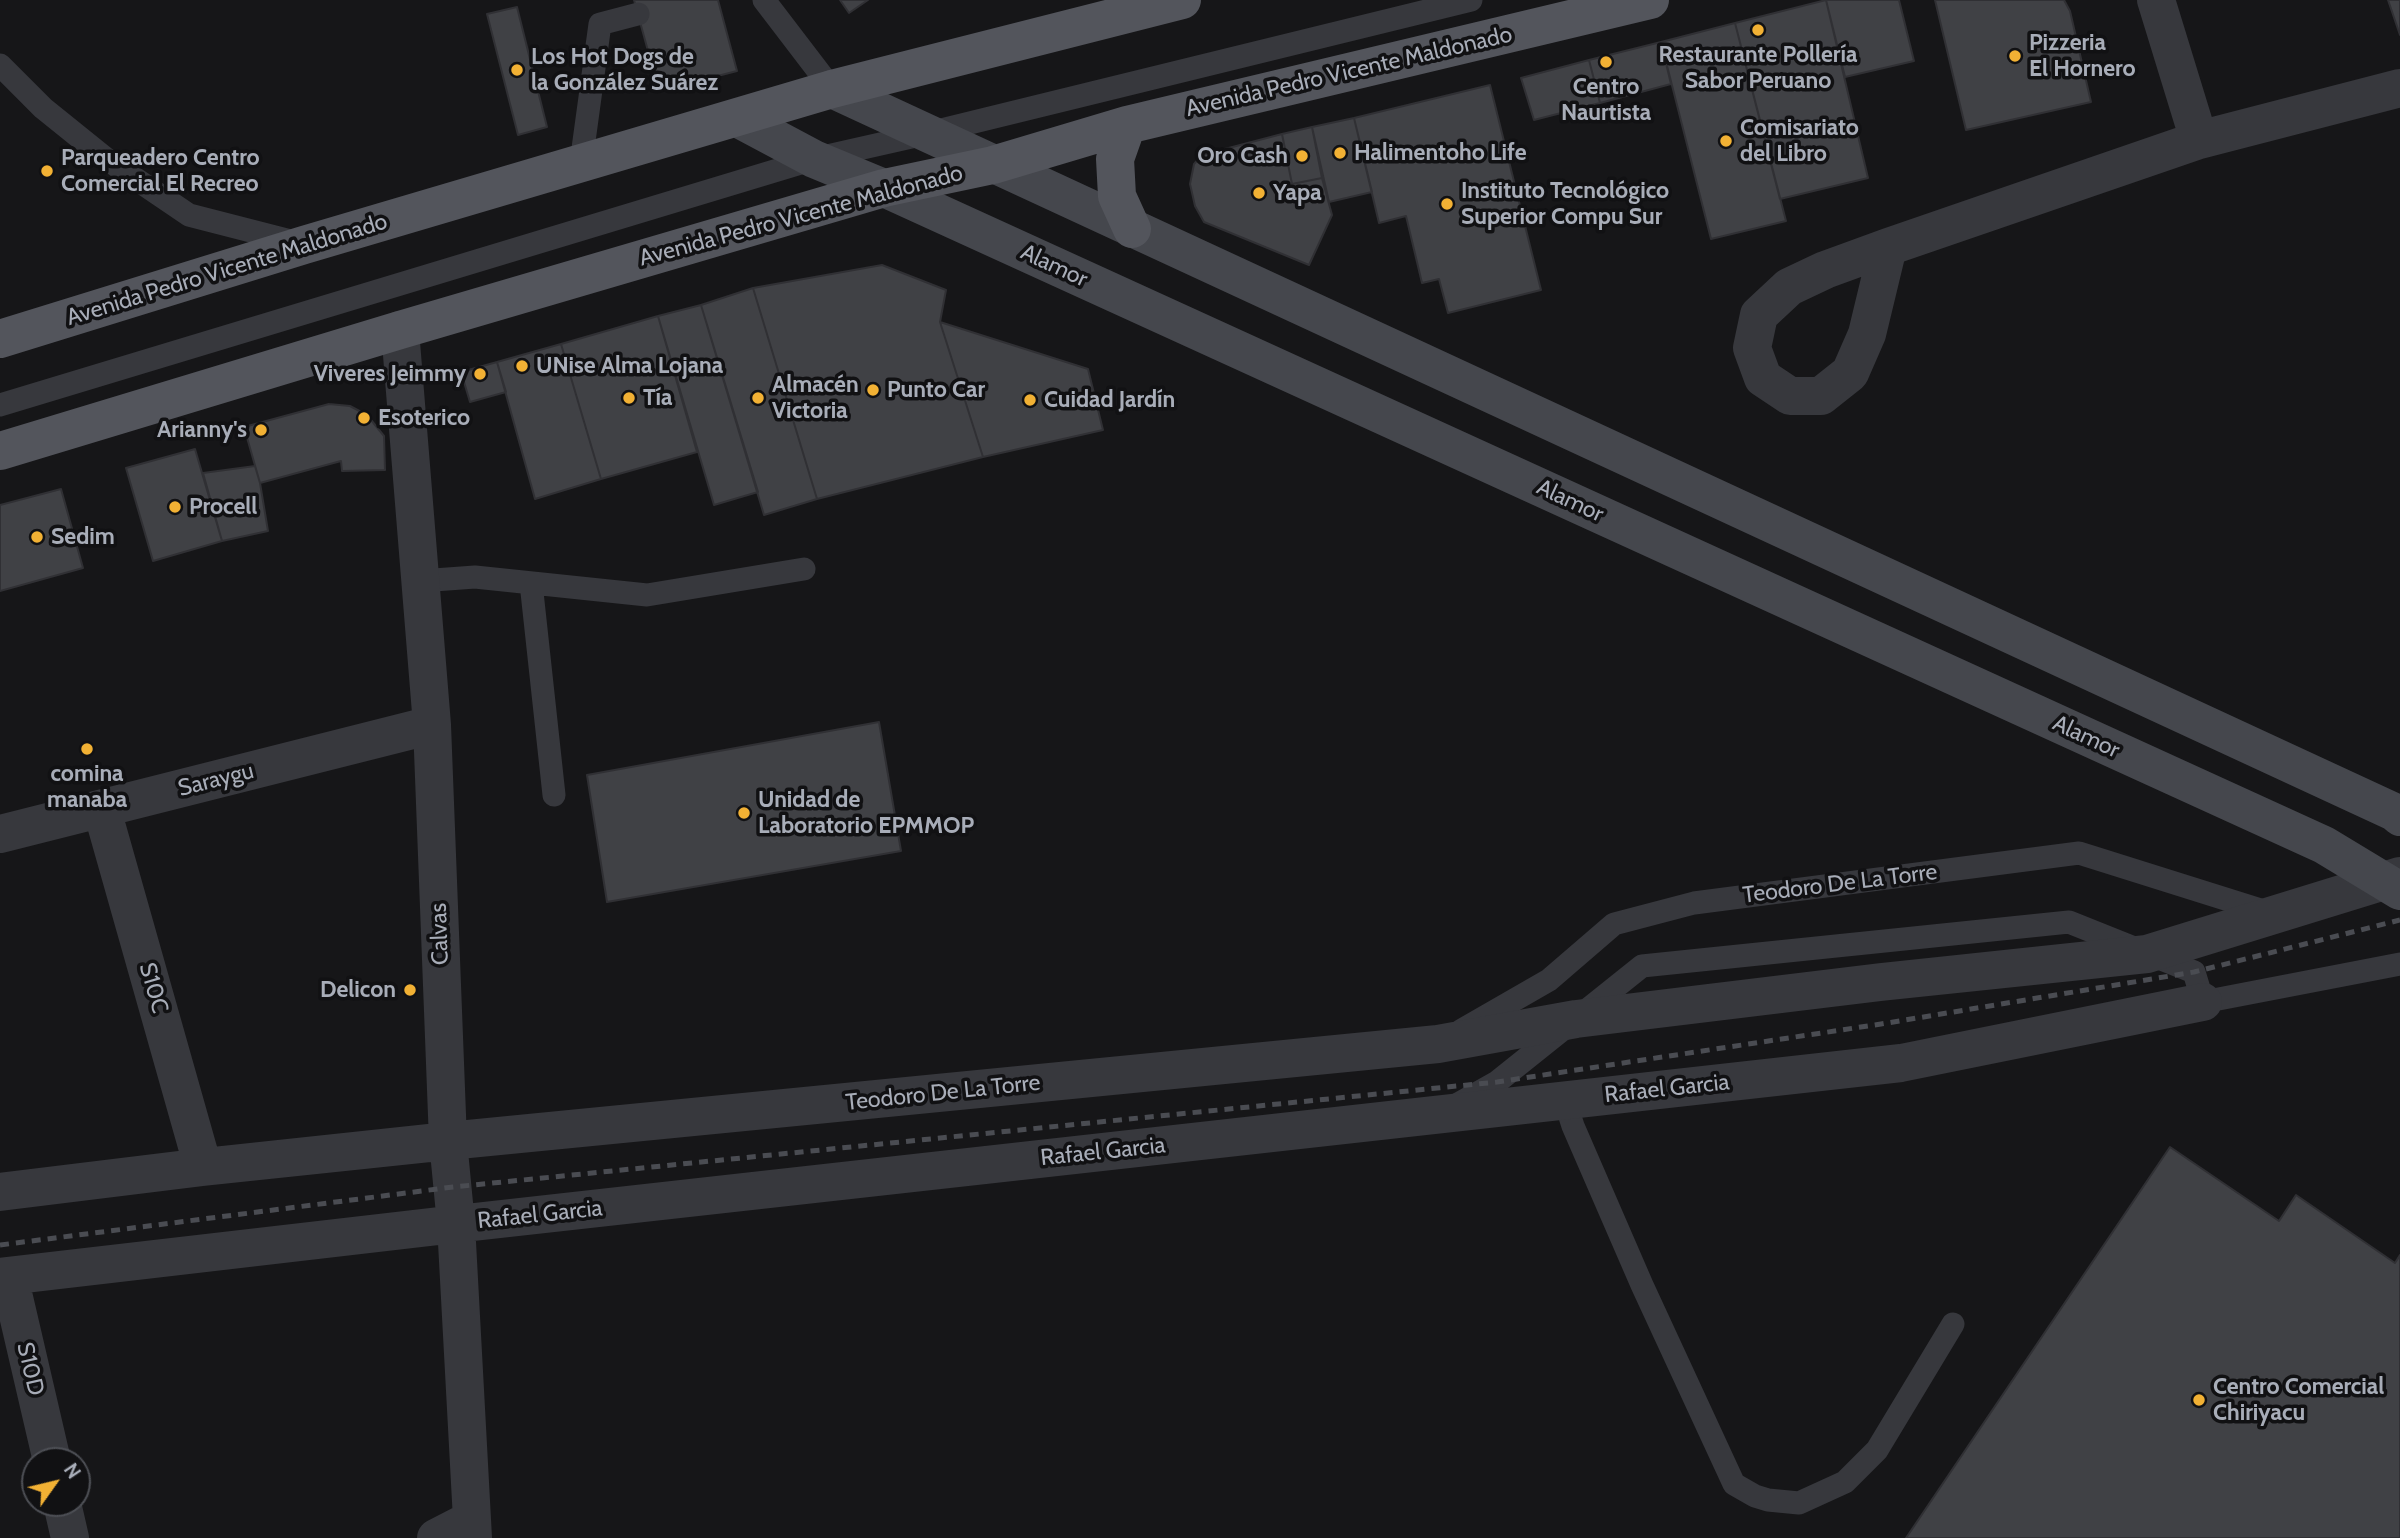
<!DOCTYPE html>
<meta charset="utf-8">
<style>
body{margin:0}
#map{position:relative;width:2400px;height:1538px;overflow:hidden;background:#161618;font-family:Cabin,sans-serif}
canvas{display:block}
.north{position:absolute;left:21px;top:1447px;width:70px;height:70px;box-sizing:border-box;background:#111113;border:2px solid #4d4f55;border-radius:50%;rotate:56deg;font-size:19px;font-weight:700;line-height:28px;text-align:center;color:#a8adb8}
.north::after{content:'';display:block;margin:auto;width:24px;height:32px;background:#f2b134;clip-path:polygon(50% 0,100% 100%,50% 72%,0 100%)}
</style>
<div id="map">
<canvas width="2400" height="1538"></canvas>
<div class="north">N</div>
</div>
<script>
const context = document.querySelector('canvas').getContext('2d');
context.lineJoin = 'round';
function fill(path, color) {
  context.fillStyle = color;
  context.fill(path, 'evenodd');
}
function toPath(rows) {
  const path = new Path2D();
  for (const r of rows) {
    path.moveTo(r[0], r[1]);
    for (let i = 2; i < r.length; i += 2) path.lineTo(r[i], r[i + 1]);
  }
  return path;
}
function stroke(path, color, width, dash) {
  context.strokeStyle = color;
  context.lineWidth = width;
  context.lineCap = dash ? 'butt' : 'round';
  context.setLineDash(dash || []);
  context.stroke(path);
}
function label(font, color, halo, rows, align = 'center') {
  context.font = font + ' Cabin,sans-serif';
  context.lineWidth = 7;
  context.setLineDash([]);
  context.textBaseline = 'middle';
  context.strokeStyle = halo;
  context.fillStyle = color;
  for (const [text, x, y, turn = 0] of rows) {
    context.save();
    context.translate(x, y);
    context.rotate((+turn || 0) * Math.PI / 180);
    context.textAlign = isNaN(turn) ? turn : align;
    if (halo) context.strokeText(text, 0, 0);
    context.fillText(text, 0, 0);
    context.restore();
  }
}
const building = toPath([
 [634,0,718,0,737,71,659,91,634,0],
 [840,0,868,0,849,13,840,0],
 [1826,0,1868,178,1780,199,1735,23,1826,0],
 [1826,0,1899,0,1914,61,1845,77,1826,0],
 [1935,0,2064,0,2070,11,2091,102,1966,130,1935,0],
 [2388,0,2400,0,2400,35,2388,0],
 [517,7,547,127,518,135,487,14,517,7],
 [1735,23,1786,221,1711,239,1661,42,1735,23],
 [1661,42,1671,84,1600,103,1589,60,1661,42],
 [1589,60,1600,103,1534,120,1521,78,1589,60],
 [1490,85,1541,290,1448,313,1439,279,1422,283,1406,216,1379,223,1354,118,1490,85],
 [1354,118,1372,192,1329,202,1312,127,1354,118],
 [1312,127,1322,178,1292,184,1282,134,1312,127],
 [1282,134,1292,184,1322,178,1332,215,1309,265,1204,222,1195,206,1190,184,1194,164,1202,155,1282,134],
 [882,265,946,290,940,322,983,457,817,499,753,288,882,265],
 [753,288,817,499,764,515,701,305,753,288],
 [701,305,758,492,714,505,658,316,701,305],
 [658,316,697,452,601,479,561,344,658,316],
 [940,322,1088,369,1103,430,983,457,940,322],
 [561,344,601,479,535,499,497,362,561,344],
 [497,362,506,392,470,402,461,372,497,362],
 [329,404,350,406,367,415,384,436,385,470,342,471,341,461,260,483,244,427,329,404],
 [195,449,222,541,153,561,126,468,195,449],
 [255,466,260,483,268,531,222,541,203,473,255,466],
 [61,489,83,568,0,591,0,505,61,489],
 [879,722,901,851,607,902,587,775,879,722],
 [2170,1147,2279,1221,2296,1195,2395,1263,2400,1255,2400,1538,1906,1538,2170,1147]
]);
fill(building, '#404145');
stroke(building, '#303034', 2);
stroke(toPath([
 [764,0,832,89],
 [0,65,43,108,105,158,189,215,298,243],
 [581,163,600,24,638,14],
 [0,405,814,159,929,133,1471,0],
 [420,581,475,577,647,595,804,569],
 [531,583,554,795],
 [1462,1030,1549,980,1614,924,1694,903,2079,853,2270,913],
 [1565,1101,1573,1126,1642,1285,1734,1484,1755,1496,1768,1500,1799,1503,1845,1482,1877,1450,1953,1324],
 [1458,1104,1497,1082,1642,966,2069,922,2194,972,2203,1002,2400,964]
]), '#37383d', 23);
stroke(toPath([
 [2156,0,2199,140,2400,88],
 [1888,247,1867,334,1850,373,1821,396,1790,396,1763,378,1752,348,1759,315,1789,287,1825,270,1888,247,2199,140],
 [400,330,432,725,448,1141,456,1224,473,1538],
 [102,810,203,1167],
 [0,834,432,725],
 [0,1192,203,1167,448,1141,1438,1044,1576,1019,1881,982,2147,954,2400,876],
 [9,1276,52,1461],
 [0,1277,456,1224,1901,1063,2203,1002],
 [62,1503,70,1538],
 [436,1538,471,1520]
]), '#37383d', 38);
stroke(toPath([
 [832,89,2394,812,2400,817],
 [737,118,814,159,884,188,2324,845,2400,891]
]), '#45474d', 38);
stroke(toPath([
 [1127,125,1115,159,1117,196,1132,229],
 [0,339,304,245,832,89,1182,0],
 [0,451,400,330,884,188,993,165,1127,125,1650,0]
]), '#53555c', 38);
stroke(toPath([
 [0,1245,453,1187,1497,1082,1881,1024,2194,972,2400,920]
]), '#4a4c52', 5, [9, 7]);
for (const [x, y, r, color] of [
 [1758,30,7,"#f2b134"],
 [2015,56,7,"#f2b134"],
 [1606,62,7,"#f2b134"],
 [517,70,7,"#f2b134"],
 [1726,141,7,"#f2b134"],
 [1340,153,7,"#f2b134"],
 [1302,156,7,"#f2b134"],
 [47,171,7,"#f2b134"],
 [1259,193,7,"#f2b134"],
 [1447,204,7,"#f2b134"],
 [522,366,7,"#f2b134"],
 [480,374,7,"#f2b134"],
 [873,390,7,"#f2b134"],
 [629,398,7,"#f2b134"],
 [758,398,7,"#f2b134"],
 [1030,400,7,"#f2b134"],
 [364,418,7,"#f2b134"],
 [261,430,7,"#f2b134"],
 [175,507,7,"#f2b134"],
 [37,537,7,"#f2b134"],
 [87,749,7,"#f2b134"],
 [744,813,7,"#f2b134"],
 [410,990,7,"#f2b134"],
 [2199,1400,7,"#f2b134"]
]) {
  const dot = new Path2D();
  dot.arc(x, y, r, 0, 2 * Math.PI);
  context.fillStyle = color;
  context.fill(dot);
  stroke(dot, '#111113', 2.5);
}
label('bold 23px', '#a8adb8', '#111113', [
 ["Pizzeria",2029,43],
 ["El Hornero",2029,69],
 ["Restaurante Pollería",1758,55,"center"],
 ["Sabor Peruano",1758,81,"center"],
 ["Los Hot Dogs de",531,57],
 ["la González Suárez",531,83],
 ["Centro",1606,87,"center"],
 ["Naurtista",1606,113,"center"],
 ["Comisariato",1740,128],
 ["del Libro",1740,154],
 ["Halimentoho Life",1354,153],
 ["Oro Cash",1288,156,"right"],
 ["Parqueadero Centro",61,158],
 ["Comercial El Recreo",61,184],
 ["Instituto Tecnológico",1461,191],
 ["Superior Compu Sur",1461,217],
 ["Yapa",1273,193],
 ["UNise Alma Lojana",536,366],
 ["Viveres Jeimmy",466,374,"right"],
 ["Almacén",772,385],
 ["Victoria",772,411],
 ["Punto Car",887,390],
 ["Tía",643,398],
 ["Cuidad Jardín",1044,400],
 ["Esoterico",378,418],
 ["Arianny's",247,430,"right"],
 ["Procell",189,507],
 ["Sedim",51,537],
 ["comina",87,774,"center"],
 ["manaba",87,800,"center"],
 ["Unidad de",758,800],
 ["Laboratorio EPMMOP",758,826],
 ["Delicon",396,990,"right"],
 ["Centro Comercial",2213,1387],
 ["Chiriyacu",2213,1413]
], 'left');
label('23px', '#a8adb8', '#111113', [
 ["Avenida Pedro Vicente Maldonado",1349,72,-13],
 ["Avenida Pedro Vicente Maldonado",801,216,-15],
 ["Alamor",1054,266,25],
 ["Avenida Pedro Vicente Maldonado",227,270,-17],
 ["Alamor",1570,501,25],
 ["Alamor",2086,737,25],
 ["Saraygu",216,780,-14],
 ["Teodoro De La Torre",1840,884,-7],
 ["Calvas",440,934,-92],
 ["S10C",153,988,74],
 ["Rafael Garcia",1667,1089,-6],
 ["Teodoro De La Torre",943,1093,-6],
 ["Rafael Garcia",1103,1152,-6],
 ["Rafael Garcia",540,1215,-6],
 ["S10D",30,1369,77]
]);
</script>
